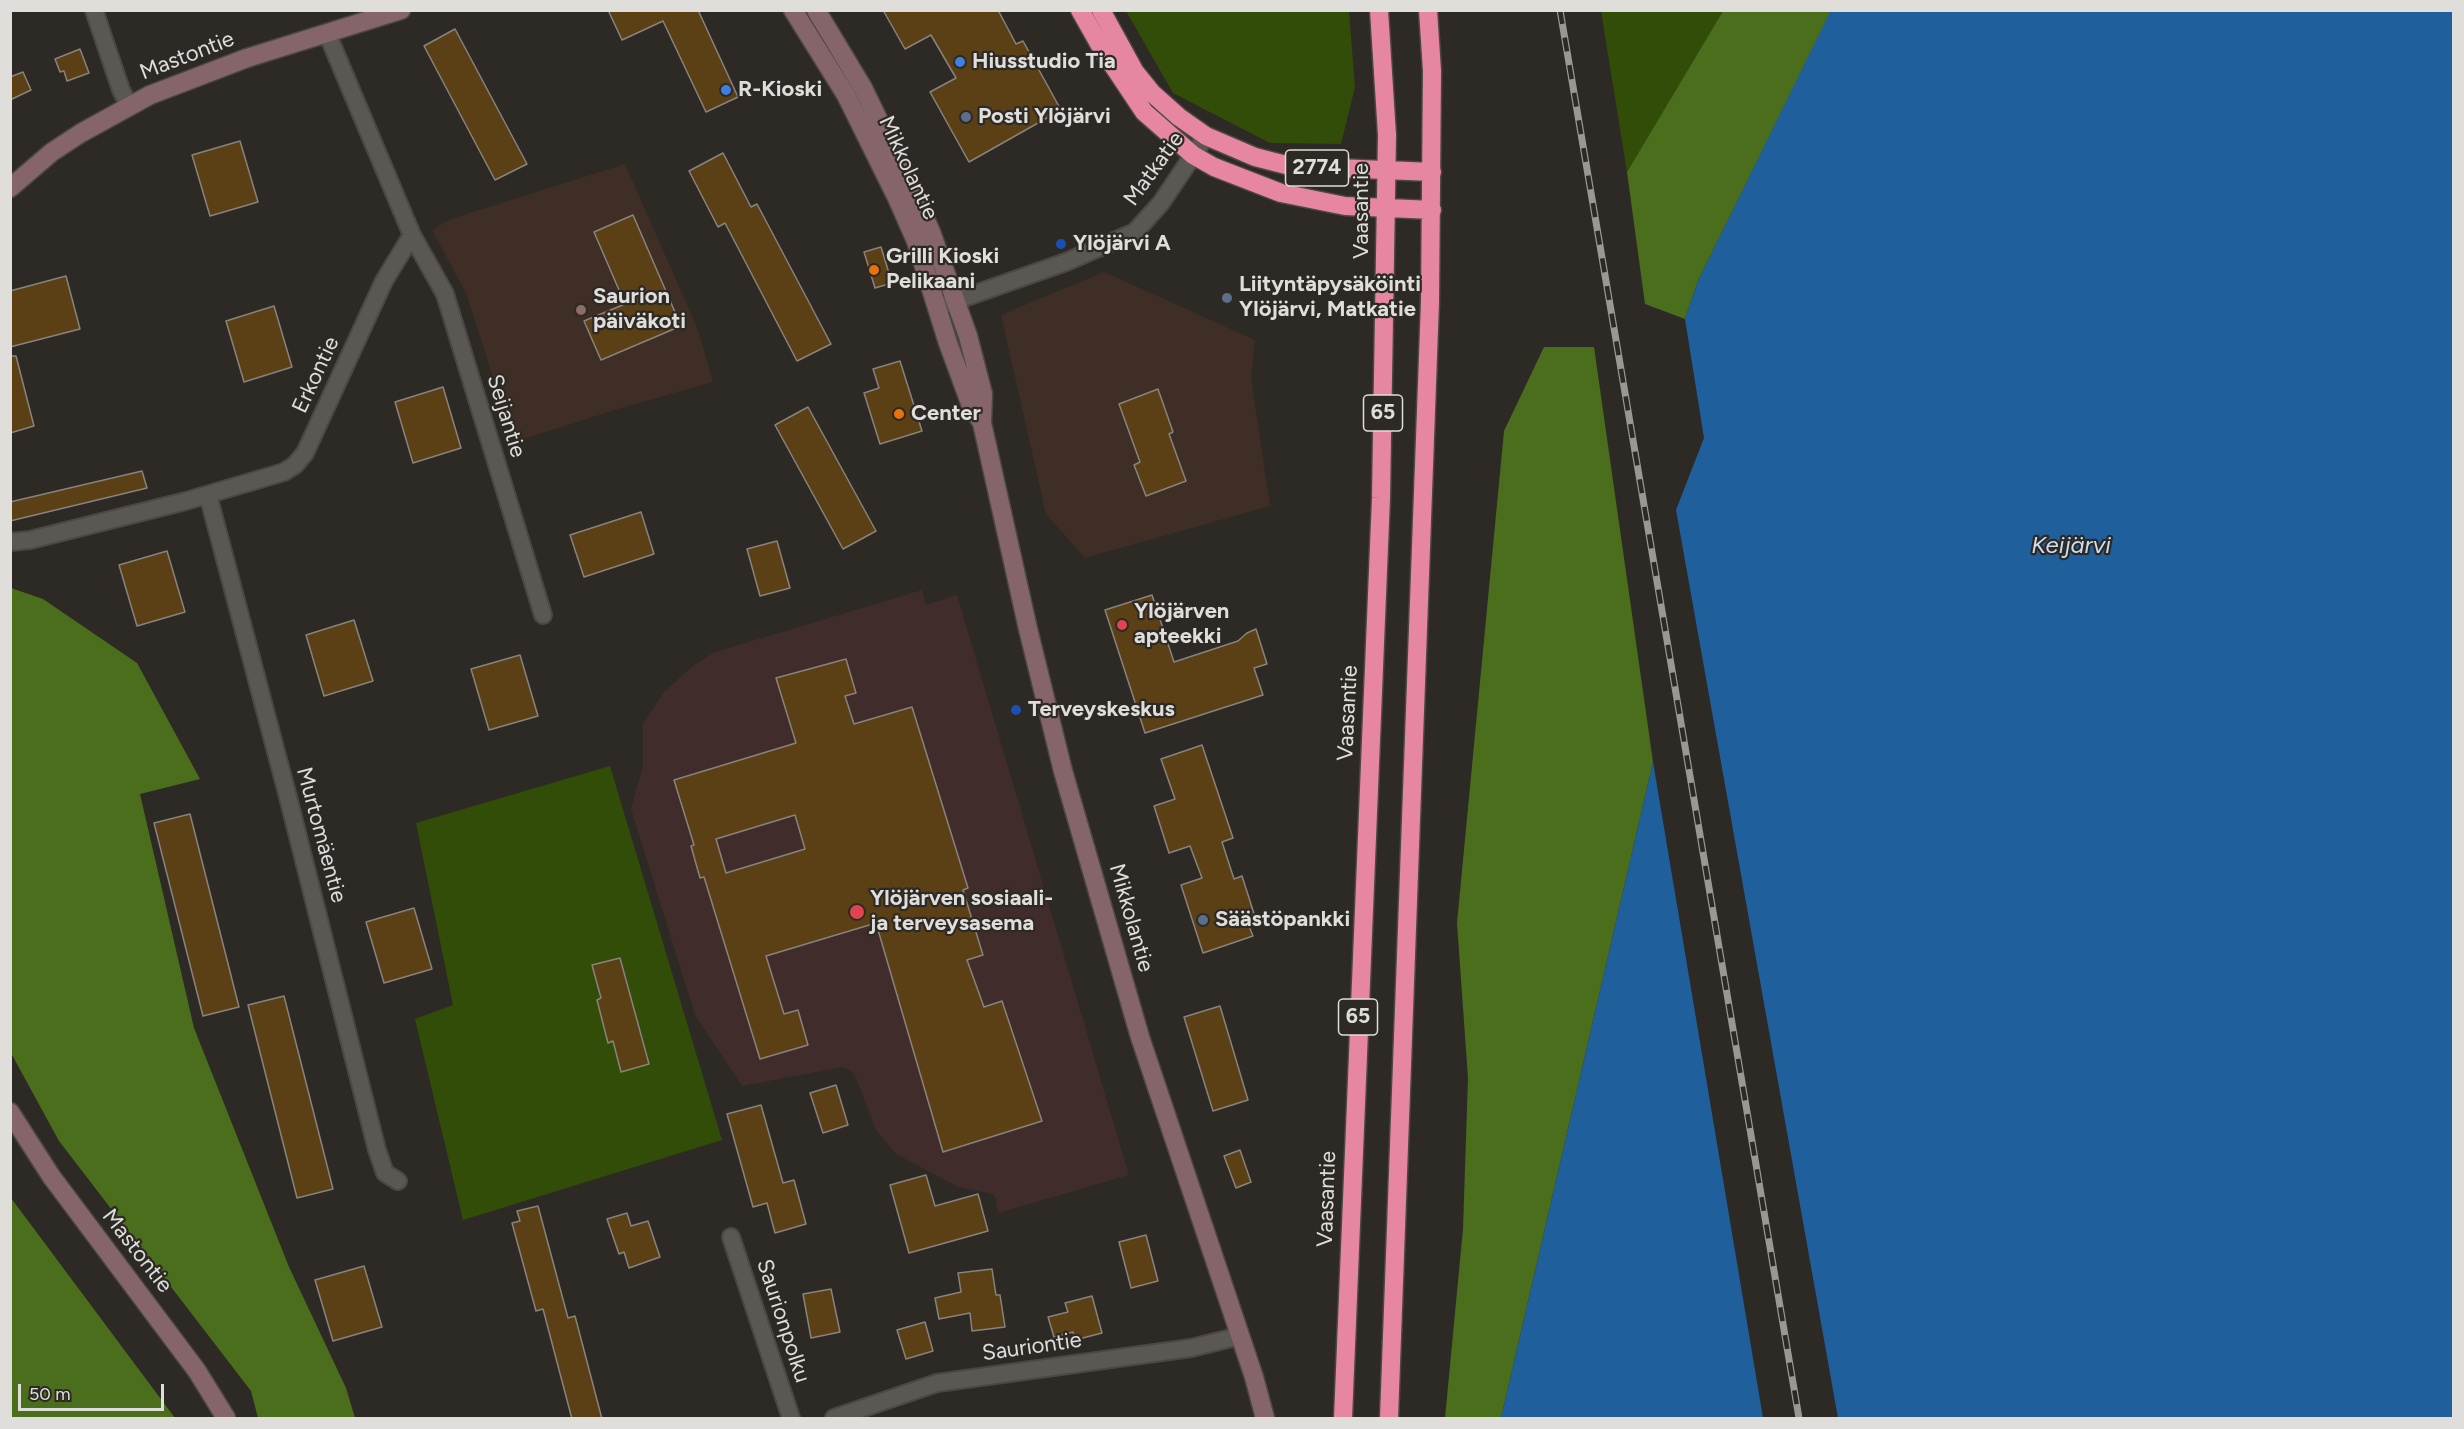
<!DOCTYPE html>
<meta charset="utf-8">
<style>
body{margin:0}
#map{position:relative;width:2464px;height:1429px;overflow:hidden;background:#2d2a26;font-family:Figtree,sans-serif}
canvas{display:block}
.frame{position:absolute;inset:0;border:12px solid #e0dedb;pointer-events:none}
.scale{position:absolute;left:18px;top:1384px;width:146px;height:27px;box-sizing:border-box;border:3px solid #e0dedb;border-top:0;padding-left:8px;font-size:18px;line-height:21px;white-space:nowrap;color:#e0dedb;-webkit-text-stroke:4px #2d2a26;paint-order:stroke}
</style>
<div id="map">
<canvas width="2464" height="1429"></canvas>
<div class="frame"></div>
<div class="scale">50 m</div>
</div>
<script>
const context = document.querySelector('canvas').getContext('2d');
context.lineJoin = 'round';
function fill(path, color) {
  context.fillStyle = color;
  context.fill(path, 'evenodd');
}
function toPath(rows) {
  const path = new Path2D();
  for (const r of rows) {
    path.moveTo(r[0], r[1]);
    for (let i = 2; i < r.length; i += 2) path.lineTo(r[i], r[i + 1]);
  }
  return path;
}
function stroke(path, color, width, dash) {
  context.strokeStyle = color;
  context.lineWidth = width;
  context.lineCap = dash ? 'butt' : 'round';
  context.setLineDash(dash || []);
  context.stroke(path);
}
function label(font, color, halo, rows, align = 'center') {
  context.font = font + ' Figtree,sans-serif';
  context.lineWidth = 4.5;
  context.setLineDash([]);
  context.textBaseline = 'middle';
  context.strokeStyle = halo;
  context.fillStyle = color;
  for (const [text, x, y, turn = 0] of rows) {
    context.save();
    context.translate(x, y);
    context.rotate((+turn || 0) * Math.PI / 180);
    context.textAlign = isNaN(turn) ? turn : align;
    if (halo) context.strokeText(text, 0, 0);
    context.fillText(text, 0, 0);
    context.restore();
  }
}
fill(toPath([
 [625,164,697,327,713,382,621,408,514,442,466,293,432,230,451,219],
 [1104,272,1255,340,1251,378,1270,506,1085,558,1046,514,1001,315]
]), '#3f2e25');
fill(toPath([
 [922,590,926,605,957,595,1129,1175,998,1213,996,1199,993,1194,958,1187,896,1154,876,1130,857,1081,853,1073,848,1069,843,1067,742,1086,695,1015,631,809,643,766,643,724,664,692,693,666,715,652]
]), '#402c2a');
fill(toPath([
 [1126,11,1349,11,1355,87,1341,144,1270,143,1173,93],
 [1601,11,1723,11,1627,172],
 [610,766,722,1140,463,1220,415,1019,453,1005,416,823]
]), '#314d08');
fill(toPath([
 [1723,11,1831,11,1698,281,1685,319,1645,304,1627,172],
 [1544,347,1594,347,1653,762,1501,1418,1445,1418,1463,1229,1468,1078,1457,923,1504,431],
 [11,588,43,599,137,663,200,779,140,794,194,1028,289,1267,346,1388,355,1418,258,1418,251,1391,59,1141,11,1053],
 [10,1198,11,1198,175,1418,11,1418]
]), '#4b6e1d');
fill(toPath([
 [1831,10,2453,11,2453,1418,1838,1418,1676,510,1704,438,1685,319,1698,281],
 [1653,762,1763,1418,1501,1418]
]), '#1f609c');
const building = toPath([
 [608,10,698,10,738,97,706,112,663,21,622,40,608,10],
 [883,10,998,10,1016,44,1023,41,1061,110,969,162,930,92,956,78,931,35,905,49,883,10],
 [455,29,527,164,495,180,424,46,455,29],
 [80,49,89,73,67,81,64,71,60,72,55,59,80,49],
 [23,72,31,90,10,100,10,77,23,72],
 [240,141,258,202,210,216,192,155,240,141],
 [723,153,751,207,757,204,831,344,797,361,725,223,718,227,689,171,723,153],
 [633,215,681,326,601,360,584,321,625,304,594,232,633,215],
 [881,247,892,283,875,288,864,252,881,247],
 [66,276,80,329,10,347,10,291,66,276],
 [274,306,292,367,244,382,226,321,274,306],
 [10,356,16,356,34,426,10,433,10,356],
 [900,361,922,431,880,444,864,393,879,388,873,369,900,361],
 [443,387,461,448,413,463,395,402,443,387],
 [1158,389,1173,432,1169,434,1186,481,1146,496,1134,465,1140,462,1119,404,1158,389],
 [808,407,876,531,843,549,775,425,808,407],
 [142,471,147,488,10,521,10,502,142,471],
 [641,512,654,554,584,577,570,535,641,512],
 [777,541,790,588,760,596,747,549,777,541],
 [167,551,185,612,137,626,119,565,167,551],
 [1152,595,1174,662,1238,641,1247,633,1256,629,1267,664,1254,668,1263,695,1145,733,1105,610,1152,595],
 [354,620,373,681,324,696,306,635,354,620],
 [520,655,538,716,489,730,471,669,520,655],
 [846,659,856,693,845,696,854,724,912,707,968,888,963,890,983,955,967,960,984,1007,1002,1001,1042,1121,943,1152,876,923,766,956,784,1014,798,1010,808,1045,760,1059,704,877,700,878,691,846,694,845,674,780,796,743,776,678,846,659],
 [795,815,805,849,726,873,716,839,795,815],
 [1202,745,1233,838,1222,842,1234,879,1242,876,1257,923,1249,926,1253,936,1203,953,1181,885,1202,878,1190,846,1169,853,1154,806,1175,799,1161,759,1202,745],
 [190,814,239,1007,203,1016,154,823,190,814],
 [414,908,432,969,384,983,366,922,414,908],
 [620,958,649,1064,621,1072,613,1041,608,1043,597,1000,601,998,592,965,620,958],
 [284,996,333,1189,297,1198,248,1005,284,996],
 [1220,1006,1248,1100,1213,1111,1184,1017,1220,1006],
 [836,1085,848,1125,823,1133,810,1093,836,1085],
 [761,1105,783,1183,794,1180,806,1224,775,1233,767,1203,753,1207,727,1114,761,1105],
 [1240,1150,1251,1182,1236,1188,1224,1156,1240,1150],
 [926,1175,935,1206,978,1194,988,1231,909,1253,890,1185,926,1175],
 [538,1206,568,1318,575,1316,602,1419,572,1419,543,1309,536,1311,512,1223,520,1221,517,1211,538,1206],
 [627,1213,631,1226,648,1221,660,1257,629,1268,624,1252,619,1254,607,1219,627,1213],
 [1146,1235,1158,1281,1131,1288,1119,1242,1146,1235],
 [364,1266,382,1327,333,1341,315,1280,364,1266],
 [992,1269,996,1295,1000,1295,1005,1327,972,1331,970,1313,939,1319,935,1298,961,1292,958,1273,992,1269],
 [831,1289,840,1332,811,1338,803,1294,831,1289],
 [1092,1296,1102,1333,1075,1340,1073,1332,1054,1337,1048,1317,1068,1312,1065,1303,1092,1296],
 [925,1322,933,1351,906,1359,897,1330,925,1322]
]);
fill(building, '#5c4015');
stroke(building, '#87837e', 1.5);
const street = toPath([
 [94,10,121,90,129,105],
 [412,235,445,294,543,615],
 [938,307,1066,262,1135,232,1161,203,1206,136],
 [208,495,288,797,377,1150,385,1173,398,1181],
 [10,542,30,540,186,501,284,472,295,465,305,453,384,281,412,235,327,33],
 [731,1237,791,1418],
 [834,1418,937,1383,1191,1348,1240,1336]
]);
const secondary = toPath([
 [793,10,846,95,897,198,916,241,948,343,970,403,982,423],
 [816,10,863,88,909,183,931,232,968,336,983,394,982,423,1028,629,1063,771,1140,1037,1254,1377,1265,1418],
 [10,188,52,152,81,133,150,95,247,58,401,10],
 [10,1112,51,1176,197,1371,226,1418]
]);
const highway = toPath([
 [1080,10,1102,49,1144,112,1193,155,1214,167,1281,193,1345,206,1432,210],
 [1101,10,1135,72,1152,93,1179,117,1206,136,1255,157,1290,166,1432,172],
 [1343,1418,1381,498,1387,135,1379,10],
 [1389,1418,1430,302,1432,71,1428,10]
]);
stroke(street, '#4b4844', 20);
stroke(secondary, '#4b4844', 21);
stroke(highway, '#4b4844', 21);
stroke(street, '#5b5752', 16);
stroke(secondary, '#85656a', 18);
stroke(highway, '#e786a1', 18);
const rail = toPath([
 [1560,10,1799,1418]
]);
stroke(rail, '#9a9894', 7);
stroke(rail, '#2d2a26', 4.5, [14]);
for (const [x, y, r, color] of [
 [960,62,6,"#3f7fe0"],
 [726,90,6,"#3f7fe0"],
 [966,117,6,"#5c6f8a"],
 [1061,244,6,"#1a4fb4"],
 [874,270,6,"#e8710a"],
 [1227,298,6,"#5c6f8a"],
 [581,310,6,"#8d6e63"],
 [899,414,6,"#e8710a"],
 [1122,625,6,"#e0444e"],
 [1016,710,6,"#1a4fb4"],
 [857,912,8,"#e0444e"],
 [1203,920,6,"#5c6f8a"]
]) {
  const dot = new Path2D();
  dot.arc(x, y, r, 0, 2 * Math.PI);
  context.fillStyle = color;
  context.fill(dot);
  stroke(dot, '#2d2a26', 2);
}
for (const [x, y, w] of [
 [1317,168,63],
 [1383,413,39],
 [1358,1017,39]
]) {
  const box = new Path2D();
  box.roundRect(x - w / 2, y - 18, w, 36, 4.5);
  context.fillStyle = '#2d2a26';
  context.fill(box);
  stroke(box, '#e0dedb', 1.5);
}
label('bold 21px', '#e0dedb', null, [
 ["2774",1317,168],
 ["65",1383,413],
 ["65",1358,1017]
]);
label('22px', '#e0dedb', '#2d2a26', [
 ["Mastontie",187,56,-21],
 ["Mikkolantie",908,168,65],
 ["Matkatie",1154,169,-54],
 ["Vaasantie",1362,211,-90],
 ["Erkontie",316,375,-65],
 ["Seijantie",506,416,73],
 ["Vaasantie",1348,713,-87],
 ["Murtomäentie",321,835,75],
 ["Mikkolantie",1131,918,74],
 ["Vaasantie",1327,1199,-88],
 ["Mastontie",137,1251,52],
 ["Saurionpolku",783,1321,72],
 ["Sauriontie",1032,1347,-8]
]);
label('bold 22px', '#e0dedb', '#2d2a26', [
 ["Hiusstudio Tia",972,62],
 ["R-Kioski",738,90],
 ["Posti Ylöjärvi",978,117],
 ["Ylöjärvi A",1073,244],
 ["Grilli Kioski",886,257],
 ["Pelikaani",886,282],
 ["Liityntäpysäköinti",1239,285],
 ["Ylöjärvi, Matkatie",1239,310],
 ["Saurion",593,297],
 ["päiväkoti",593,322],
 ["Center",911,414],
 ["Ylöjärven",1134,612],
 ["apteekki",1134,637],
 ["Terveyskeskus",1028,710],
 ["Ylöjärven sosiaali-",870,899],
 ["ja terveysasema",870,924],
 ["Säästöpankki",1215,920]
], 'left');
label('italic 24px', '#cdddee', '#2d2a26', [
 ["Keijärvi",2071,546]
]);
</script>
